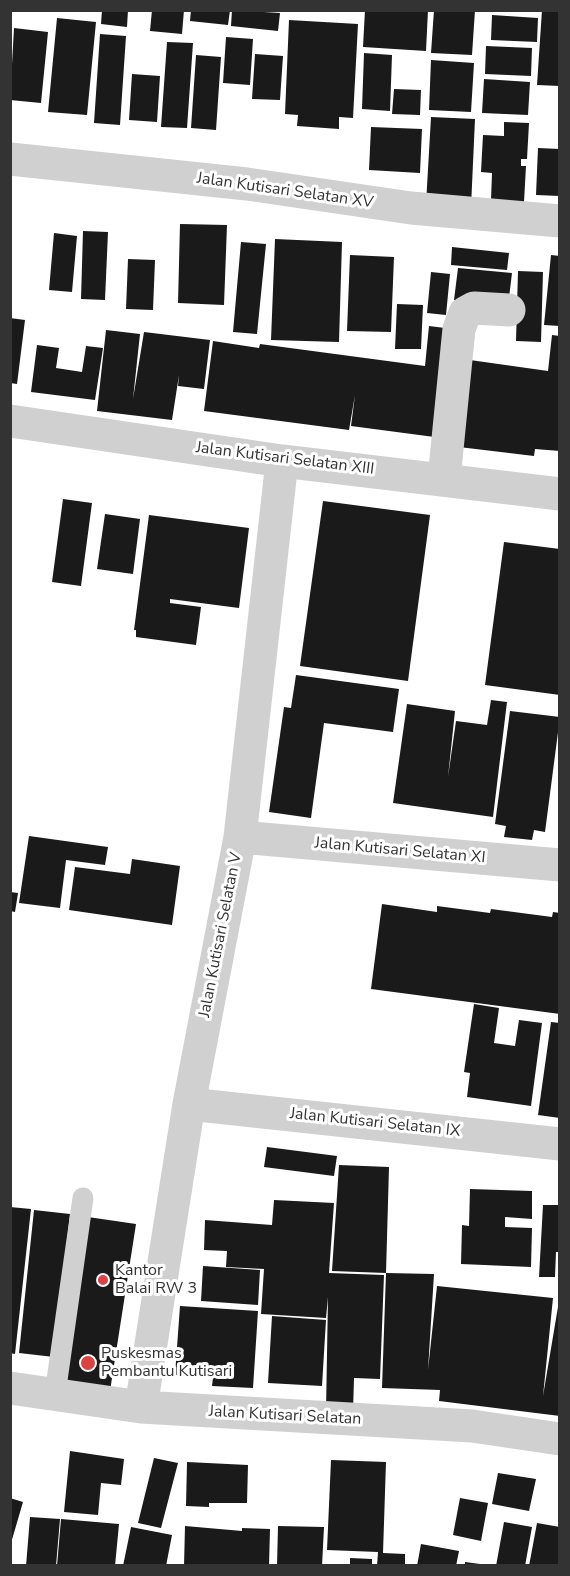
<!DOCTYPE html>
<style>
body{margin:0}
#map{position:relative;width:570px;height:1576px;overflow:hidden;background:#fff;font-family:"Nunito Sans",sans-serif}
canvas{display:block}
.frame{position:absolute;inset:0;border:12px solid #333;pointer-events:none}
</style>
<div id="map">
<canvas width="570" height="1576"></canvas>
<div class="frame"></div>
</div>
<script>
const context = document.querySelector('canvas').getContext('2d');
context.lineJoin = 'round';
function fill(path, color) {
  context.fillStyle = color;
  context.fill(path, 'evenodd');
}
function toPath(rows) {
  const path = new Path2D();
  for (const r of rows) {
    path.moveTo(r[0], r[1]);
    for (let i = 2; i < r.length; i += 2) path.lineTo(r[i], r[i + 1]);
  }
  return path;
}
function stroke(path, color, width, dash) {
  context.strokeStyle = color;
  context.lineWidth = width;
  context.lineCap = dash ? 'butt' : 'round';
  context.setLineDash(dash || []);
  context.stroke(path);
}
function label(font, color, halo, rows, align = 'center') {
  context.font = font + ' "Nunito Sans",sans-serif';
  context.lineWidth = 6;
  context.setLineDash([]);
  context.textBaseline = 'middle';
  context.strokeStyle = halo;
  context.fillStyle = color;
  for (const [text, x, y, turn = 0] of rows) {
    context.save();
    context.translate(x, y);
    context.rotate((+turn || 0) * Math.PI / 180);
    context.textAlign = isNaN(turn) ? turn : align;
    if (halo) context.strokeText(text, 0, 0);
    context.fillText(text, 0, 0);
    context.restore();
  }
}
fill(toPath([
 [102,10,128,10,127,27,101,24],
 [152,10,184,10,182,34,150,31],
 [191,10,230,10,228,25,190,21],
 [232,10,280,13,278,31,231,26],
 [365,10,428,10,426,51,363,47],
 [434,10,475,10,472,55,431,53],
 [542,10,560,10,560,86,537,85],
 [492,15,538,18,537,42,491,40],
 [57,18,96,22,87,115,48,112],
 [289,20,358,24,353,118,339,117,339,129,297,126,298,115,285,114],
 [14,28,48,32,41,103,10,100],
 [100,34,126,36,120,125,94,123],
 [226,37,253,39,250,85,223,83],
 [167,42,193,43,187,128,161,127],
 [486,46,532,48,531,76,485,74],
 [364,53,392,55,390,111,362,109],
 [255,54,283,56,280,100,252,99],
 [196,55,221,57,216,130,191,128],
 [431,60,474,63,471,112,429,110],
 [132,74,160,76,157,122,129,120],
 [484,79,530,82,528,115,482,113],
 [394,89,421,90,420,115,392,114],
 [431,117,475,119,471,207,426,204],
 [504,122,529,123,527,159,521,159,521,166,526,166,524,202,491,200,492,173,481,172,483,135,504,136],
 [371,127,422,129,420,173,369,170],
 [538,148,560,149,560,196,536,195],
 [180,224,227,225,224,305,178,303],
 [83,231,108,232,105,300,81,299],
 [54,233,77,236,72,292,49,290],
 [275,239,342,242,339,342,271,340],
 [241,242,266,244,257,334,233,332],
 [452,247,509,253,507,270,451,265],
 [350,255,394,257,391,332,347,331],
 [551,255,560,256,560,326,544,325],
 [128,259,155,260,153,310,126,309],
 [458,268,512,273,508,306,454,300],
 [518,271,543,272,541,342,516,341],
 [431,272,450,274,446,315,427,313],
 [397,304,423,305,421,349,395,349],
 [10,318,25,320,17,384,10,383],
 [429,326,453,329,442,438,351,426,355,395,349,430,204,411,213,341,259,348,260,344,425,366],
 [106,330,140,334,133,399,144,332,210,340,204,389,178,386,179,375,172,420,97,411],
 [552,335,560,336,560,451,535,449,534,456,459,447,470,360,548,371],
 [37,345,59,348,56,368,82,372,86,346,103,348,95,400,31,392],
 [63,499,92,503,81,586,52,582],
 [323,501,430,515,408,681,300,666],
 [105,514,140,519,133,574,97,569],
 [149,515,249,528,239,608,170,599,170,603,201,607,196,645,136,637,136,630,134,630],
 [504,542,560,549,560,695,485,685],
 [296,675,399,689,393,732,324,723,311,818,269,812,284,707,291,708],
 [491,700,507,702,493,817,393,803,407,704,455,711,448,777,456,721,487,725],
 [510,711,560,717,545,832,534,830,532,840,504,837,506,826,495,824],
 [29,836,108,847,105,865,66,860,60,908,19,903],
 [132,859,180,866,172,925,69,910,75,867,130,874],
 [10,892,18,893,15,912,10,911],
 [382,904,437,912,437,906,490,913,491,909,552,917,553,912,560,913,560,1014,371,989],
 [474,1004,499,1008,494,1043,515,1046,519,1020,542,1023,531,1106,467,1097,470,1073,464,1072],
 [551,1022,560,1023,560,1118,538,1115],
 [267,1147,337,1156,334,1176,264,1167],
 [339,1165,389,1167,386,1273,332,1271],
 [470,1189,532,1191,532,1219,505,1217,505,1227,532,1228,531,1267,461,1264,462,1225,469,1226],
 [274,1200,334,1203,329,1273,384,1275,380,1379,354,1378,353,1412,326,1411,328,1297,326,1318,261,1314,264,1269,226,1267,227,1251,204,1250,205,1220,272,1225],
 [543,1205,560,1205,560,1252,556,1252,555,1277,539,1277],
 [10,1207,31,1209,15,1354,10,1353],
 [34,1210,70,1214,54,1357,19,1353],
 [88,1217,136,1224,110,1391,58,1383],
 [203,1266,260,1270,258,1305,201,1301],
 [386,1273,434,1274,428,1370,437,1286,553,1298,543,1396,560,1295,560,1416,439,1401,440,1390,382,1388],
 [180,1306,258,1311,253,1388,212,1386,213,1378,175,1375],
 [272,1316,326,1320,322,1386,268,1383],
 [70,1451,124,1459,121,1485,101,1483,98,1515,64,1512],
 [154,1458,178,1463,161,1528,138,1523],
 [331,1460,386,1462,383,1553,405,1554,405,1566,377,1566,378,1552,327,1550],
 [187,1462,248,1465,247,1503,209,1503,209,1507,186,1506],
 [498,1473,536,1479,529,1511,492,1504],
 [10,1498,23,1502,11,1543,10,1543],
 [460,1498,488,1503,481,1541,453,1535],
 [30,1517,60,1519,56,1566,26,1566],
 [61,1519,119,1524,115,1566,57,1566],
 [504,1522,532,1527,525,1566,496,1566],
 [537,1523,560,1527,560,1566,529,1566],
 [185,1526,242,1531,242,1528,270,1529,269,1566,184,1566],
 [278,1526,324,1527,322,1566,277,1566],
 [131,1527,172,1535,166,1566,123,1566],
 [421,1544,459,1551,456,1566,417,1566],
 [350,1558,372,1559,372,1566,350,1566],
 [465,1562,480,1564,480,1566,465,1566]
]), '#1a1a1a');
stroke(toPath([
 [55,1394,83,1198]
]), '#d0d0d0', 21);
stroke(toPath([
 [10,159,247,184,411,208,560,221],
 [10,421,282,461,560,494],
 [444,479,459,329,465,313,474,308,509,310],
 [240,837,560,865],
 [189,1104,560,1144],
 [10,1388,141,1407,472,1426,560,1439],
 [141,1407,189,1104,240,837,282,461]
]), '#d0d0d0', 33);
for (const [x, y, r, color] of [
 [103,1280,6,"#db4343"],
 [88,1363,8,"#db4343"]
]) {
  const dot = new Path2D();
  dot.arc(x, y, r, 0, 2 * Math.PI);
  context.fillStyle = color;
  context.fill(dot);
  stroke(dot, '#fff', 2);
}
label('16px', '#333', '#fff', [
 ["Jalan Kutisari Selatan XV",285,191,8],
 ["Jalan Kutisari Selatan XIII",285,459,7],
 ["Jalan Kutisari Selatan XI",400,851,5],
 ["Jalan Kutisari Selatan V",221,935,-79],
 ["Jalan Kutisari Selatan IX",375,1123,6],
 ["Jalan Kutisari Selatan",285,1416,3]
]);
label('16px', '#333', '#fff', [
 ["Kantor",115,1271],
 ["Balai RW 3",115,1289],
 ["Puskesmas",101,1354],
 ["Pembantu Kutisari",101,1372]
], 'left');
</script>
